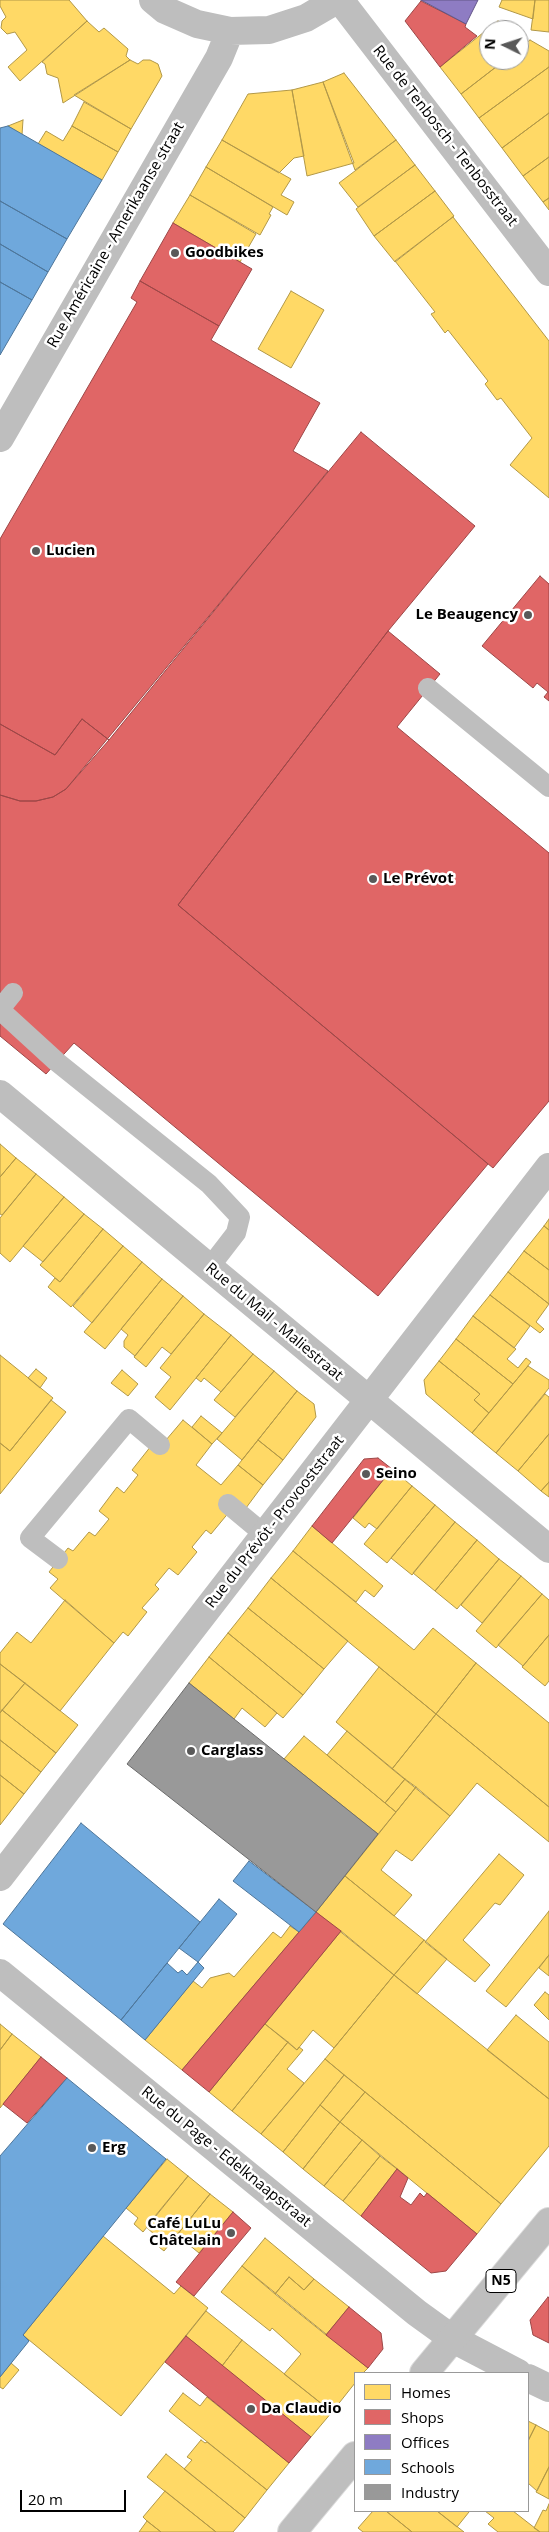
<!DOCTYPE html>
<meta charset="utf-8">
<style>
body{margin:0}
#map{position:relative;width:549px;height:2532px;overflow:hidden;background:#fff;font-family:"Open Sans",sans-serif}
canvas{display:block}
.legend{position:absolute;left:354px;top:2372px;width:175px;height:140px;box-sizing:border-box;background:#fff;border:1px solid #999;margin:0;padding:6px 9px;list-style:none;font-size:15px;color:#000}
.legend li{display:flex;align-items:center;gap:10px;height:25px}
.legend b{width:25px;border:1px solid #999}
.north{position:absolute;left:479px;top:20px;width:50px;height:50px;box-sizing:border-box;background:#fff;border:1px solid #999;border-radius:50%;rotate:274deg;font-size:14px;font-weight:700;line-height:20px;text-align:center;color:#000}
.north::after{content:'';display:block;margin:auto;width:18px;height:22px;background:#595959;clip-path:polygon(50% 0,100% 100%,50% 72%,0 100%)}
.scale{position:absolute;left:20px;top:2490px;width:106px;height:22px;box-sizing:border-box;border:2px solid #000;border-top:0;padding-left:6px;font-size:15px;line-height:18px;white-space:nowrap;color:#000;-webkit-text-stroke:4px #fff;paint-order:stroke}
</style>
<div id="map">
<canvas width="549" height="2532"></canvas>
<ul class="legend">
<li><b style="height:14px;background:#ffd966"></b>Homes</li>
<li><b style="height:14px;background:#e06666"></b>Shops</li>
<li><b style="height:14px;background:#8e7cc3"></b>Offices</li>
<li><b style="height:14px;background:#6fa8dc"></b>Schools</li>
<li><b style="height:14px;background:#999"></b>Industry</li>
</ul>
<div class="north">N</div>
<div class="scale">20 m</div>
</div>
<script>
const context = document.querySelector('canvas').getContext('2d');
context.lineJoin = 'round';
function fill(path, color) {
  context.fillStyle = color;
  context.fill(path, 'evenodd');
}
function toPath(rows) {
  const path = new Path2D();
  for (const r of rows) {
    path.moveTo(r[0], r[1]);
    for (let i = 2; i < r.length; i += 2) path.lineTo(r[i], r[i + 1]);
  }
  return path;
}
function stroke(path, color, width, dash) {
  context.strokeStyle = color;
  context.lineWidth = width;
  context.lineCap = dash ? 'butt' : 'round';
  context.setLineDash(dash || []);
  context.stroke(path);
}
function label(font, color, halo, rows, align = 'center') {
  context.font = font + ' "Open Sans",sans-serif';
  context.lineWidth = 5;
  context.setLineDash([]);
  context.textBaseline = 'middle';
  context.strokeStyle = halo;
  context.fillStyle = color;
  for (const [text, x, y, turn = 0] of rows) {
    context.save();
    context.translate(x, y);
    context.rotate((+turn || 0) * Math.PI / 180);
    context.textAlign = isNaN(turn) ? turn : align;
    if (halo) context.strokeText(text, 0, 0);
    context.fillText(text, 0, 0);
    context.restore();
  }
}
const homes = toPath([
 [0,0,69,0,87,21,20,81,8,67,27,50,15,32,7,34,1,28,2,21,6,17,0,6,0,0],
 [502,0,535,0,533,19,499,7,502,0],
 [535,0,549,0,549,32,531,30,535,0],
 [87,21,99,32,104,28,128,49,126,56,130,60,63,103,58,78,47,74,45,64,42,62,87,21],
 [498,21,512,30,489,30,489,60,505,60,461,94,440,67,498,21],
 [530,40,549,51,549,67,479,118,461,94,505,60,519,60,519,49,530,40],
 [130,60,138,64,143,60,150,60,158,64,162,76,131,129,74,95,130,60],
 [549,67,549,113,502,148,479,118,549,67],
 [344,73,396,140,355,170,323,82,344,73],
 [323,82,354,163,307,176,292,90,323,82],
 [292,90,304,156,294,158,279,173,222,140,248,94,292,90],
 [84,102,131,129,118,152,72,126,84,102],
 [549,113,549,157,523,176,502,148,549,113],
 [23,120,22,135,8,126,23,120],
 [72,126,118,152,102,180,38,144,46,131,63,141,72,126],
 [222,140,291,179,281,195,294,202,287,215,206,167,222,140],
 [396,140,415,165,358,207,339,183,396,140],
 [549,157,549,198,543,202,523,176,549,157],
 [415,165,435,191,374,236,356,209,415,165],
 [206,167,273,207,269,214,271,215,260,235,190,195,206,167],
 [435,191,454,216,395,262,374,236,435,191],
 [190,195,256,234,240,262,173,223,190,195],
 [549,198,549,210,543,202,549,198],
 [453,217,549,341,549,498,510,465,532,438,501,398,497,400,485,384,488,381,448,330,445,333,431,314,435,312,395,261,453,217],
 [291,291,324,310,291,368,258,349,291,291],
 [0,1144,16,1158,0,1177,0,1144],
 [16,1158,36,1174,2,1215,0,1214,0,1177,16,1158],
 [36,1174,64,1197,10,1262,0,1253,0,1218,36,1174],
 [64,1197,84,1214,43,1262,23,1246,64,1197],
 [84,1214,103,1229,60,1282,40,1265,84,1214],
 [549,1219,549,1230,544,1226,549,1219],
 [544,1226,549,1230,549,1270,524,1251,544,1226],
 [103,1229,123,1246,71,1307,48,1287,55,1278,60,1282,103,1229],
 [123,1246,142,1262,92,1323,73,1306,123,1246],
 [524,1251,549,1270,549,1304,508,1272,524,1251],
 [142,1262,162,1279,105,1349,84,1332,142,1262],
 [508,1272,549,1304,536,1322,544,1329,540,1333,490,1295,508,1272],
 [162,1279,183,1296,135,1356,124,1347,124,1341,128,1335,121,1329,162,1279],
 [490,1295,530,1326,514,1348,473,1316,490,1295],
 [183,1296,204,1314,171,1354,162,1347,146,1367,134,1357,183,1296],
 [204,1314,231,1335,170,1410,155,1397,171,1377,160,1368,204,1314],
 [473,1316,516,1349,507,1359,518,1368,526,1358,531,1362,513,1384,456,1339,473,1316],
 [231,1335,253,1354,221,1392,204,1378,201,1382,196,1378,231,1335],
 [456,1339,513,1384,489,1413,474,1400,480,1394,439,1361,456,1339],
 [253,1354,274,1371,235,1417,214,1400,253,1354],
 [0,1355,53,1398,10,1451,0,1443,0,1355],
 [439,1361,480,1394,474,1400,489,1413,472,1433,426,1394,424,1380,439,1361],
 [528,1366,549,1380,549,1388,496,1453,472,1433,528,1366],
 [36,1369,47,1378,40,1388,28,1378,36,1369],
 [122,1370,138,1384,128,1396,111,1383,122,1370],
 [274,1371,297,1391,242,1460,217,1439,274,1371],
 [297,1391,314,1404,316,1417,283,1460,258,1440,297,1391],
 [545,1394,549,1397,549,1434,518,1471,496,1453,545,1394],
 [51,1400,66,1412,0,1494,0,1443,10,1451,51,1400],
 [201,1416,222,1433,212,1444,192,1427,201,1416],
 [183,1420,212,1444,196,1465,221,1485,238,1465,263,1485,243,1512,230,1511,211,1534,206,1530,192,1547,197,1552,178,1575,169,1568,155,1585,159,1589,142,1608,147,1612,128,1636,123,1632,114,1643,50,1588,58,1579,49,1572,68,1548,73,1551,89,1532,95,1536,109,1519,99,1511,117,1487,124,1493,138,1475,132,1470,151,1446,166,1440,183,1420],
 [549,1434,549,1482,541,1491,518,1471,549,1434],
 [258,1440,283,1460,263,1485,238,1465,258,1440],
 [392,1469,412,1486,377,1529,369,1523,365,1528,353,1518,392,1469],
 [549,1482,549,1497,541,1491,549,1482],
 [412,1486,435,1505,387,1563,364,1544,412,1486],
 [435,1505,455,1522,412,1575,391,1558,435,1505],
 [455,1522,477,1540,435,1591,413,1573,455,1522],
 [312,1526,383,1586,374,1597,365,1590,356,1602,293,1551,312,1526],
 [477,1540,499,1559,457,1609,435,1591,477,1540],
 [293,1551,414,1650,433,1628,476,1663,436,1714,271,1578,293,1551],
 [499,1559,521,1576,482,1623,461,1605,499,1559],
 [521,1576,542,1594,496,1648,476,1631,521,1576],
 [271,1578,348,1641,324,1669,248,1608,271,1578],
 [542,1594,549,1600,549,1635,523,1666,498,1645,542,1594],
 [65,1600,114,1643,60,1711,0,1664,0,1653,17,1632,31,1643,65,1600],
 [248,1608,324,1669,303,1695,228,1633,248,1608],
 [228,1633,303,1695,283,1718,209,1657,228,1633],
 [549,1635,549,1681,545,1686,522,1667,549,1635],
 [209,1657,277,1713,265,1727,242,1708,234,1719,189,1683,209,1657],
 [476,1663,549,1723,549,1807,436,1714,476,1663],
 [0,1664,25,1683,0,1713,0,1664],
 [379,1667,436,1714,392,1769,336,1722,379,1667],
 [25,1683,78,1725,56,1753,2,1710,25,1683],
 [2,1710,56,1753,41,1772,0,1740,0,1713,2,1710],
 [436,1714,549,1807,549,1842,477,1783,450,1816,392,1769,436,1714],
 [347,1731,405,1779,385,1803,327,1755,347,1731],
 [304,1736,396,1812,378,1834,284,1759,304,1736],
 [0,1740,41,1772,24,1794,0,1775,0,1740],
 [0,1775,24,1794,0,1825,0,1775],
 [405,1779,416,1787,396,1812,385,1803,405,1779],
 [416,1787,450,1816,412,1861,396,1850,381,1870,412,1895,394,1916,345,1876,416,1787],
 [499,1854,524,1875,500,1905,495,1903,463,1940,490,1965,475,1982,425,1942,499,1854],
 [345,1876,424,1940,394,1975,316,1912,345,1876],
 [549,1911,549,1955,506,2007,486,1991,549,1911],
 [290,1926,299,1932,182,2070,145,2040,193,1981,202,1988,210,1978,229,1973,234,1977,273,1932,281,1938,290,1926],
 [341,1931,394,1975,334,2048,313,2030,297,2050,265,2024,341,1931],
 [424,1940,447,1959,417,1994,394,1975,424,1940],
 [549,1955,549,1976,539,1968,549,1955],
 [394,1975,549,2099,549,2146,501,2204,325,2059,394,1975],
 [545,1992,549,1995,549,2020,534,2005,545,1992],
 [516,2015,549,2042,549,2099,487,2050,516,2015],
 [0,2024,12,2034,0,2050,0,2024],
 [265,2024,288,2042,232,2111,209,2092,265,2024],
 [12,2034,41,2057,0,2108,0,2050,12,2034],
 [288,2042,297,2050,299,2047,303,2050,287,2069,304,2083,261,2134,232,2111,288,2042],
 [325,2059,344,2075,283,2152,261,2134,325,2059],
 [344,2075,365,2092,340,2122,320,2105,344,2075],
 [365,2092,501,2204,477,2234,340,2122,365,2092],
 [320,2105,340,2122,303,2169,283,2152,320,2105],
 [340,2122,362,2140,324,2186,303,2169,340,2122],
 [362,2140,380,2156,343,2201,324,2186,362,2140],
 [380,2156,397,2169,361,2216,343,2201,380,2156],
 [167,2159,188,2176,143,2232,134,2224,138,2218,126,2208,167,2159],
 [188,2176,210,2194,164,2251,159,2247,163,2242,146,2227,188,2176],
 [210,2194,233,2212,199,2253,177,2235,210,2194],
 [103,2236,174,2294,181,2286,208,2308,121,2416,23,2335,103,2236],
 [265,2238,314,2279,304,2290,289,2277,275,2294,242,2266,265,2238],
 [242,2266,368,2368,363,2373,355,2373,355,2383,332,2412,284,2374,301,2354,272,2328,270,2331,221,2292,242,2266],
 [289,2277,304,2290,314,2279,349,2307,326,2335,275,2294,289,2277],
 [206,2311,242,2340,222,2366,186,2336,206,2311],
 [242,2340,332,2412,311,2437,222,2366,242,2340],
 [11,2363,19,2370,3,2389,0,2387,0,2377,11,2363],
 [183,2393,200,2406,207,2397,289,2463,267,2490,169,2411,183,2393],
 [528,2421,536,2425,528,2441,528,2421],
 [536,2425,549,2432,549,2467,537,2491,528,2483,528,2441,536,2425],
 [201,2440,205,2443,207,2442,267,2490,245,2518,184,2469,192,2460,187,2457,201,2440],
 [166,2454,245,2518,233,2532,216,2532,147,2477,166,2454],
 [549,2467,549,2499,536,2492,549,2467],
 [165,2491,216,2532,161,2532,147,2521,143,2517,165,2491],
 [549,2504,549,2532,540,2532,534,2528,543,2510,546,2511,549,2504],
 [373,2511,386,2511,412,2532,363,2532,358,2528,373,2511],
 [386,2511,437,2511,464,2532,412,2532,386,2511],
 [437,2511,467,2511,469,2512,457,2527,437,2511],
 [485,2511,513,2511,540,2532,498,2532,488,2524,494,2518,485,2511],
 [147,2521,161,2532,139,2532,147,2521]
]);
fill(homes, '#ffd966');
stroke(homes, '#b29847', 1);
const shops = toPath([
 [421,1,466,24,465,27,477,36,440,67,405,21,421,1],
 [173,223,252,269,219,326,140,281,173,223],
 [140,281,219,326,211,340,320,403,293,451,328,471,109,740,82,719,55,755,0,724,0,539,137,302,131,298,140,281],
 [361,432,475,526,388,631,178,905,488,1164,378,1296,74,1043,46,1074,0,1036,0,795,20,801,36,801,53,797,66,789,361,432],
 [540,576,549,584,549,701,544,697,548,692,537,683,533,688,482,646,540,576],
 [388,631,440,674,397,727,549,853,549,1101,493,1168,178,905,388,631],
 [82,719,109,740,66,789,53,797,36,801,20,801,0,795,0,724,55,755,82,719],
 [378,1458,392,1469,332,1543,312,1526,364,1459,378,1458],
 [316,1912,341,1931,209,2092,182,2070,316,1912],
 [41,2057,67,2078,27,2123,3,2104,41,2057],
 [397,2169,408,2178,400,2197,411,2205,420,2193,424,2197,427,2193,477,2234,446,2271,431,2273,361,2216,397,2169],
 [233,2212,251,2228,194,2296,176,2282,233,2212],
 [548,2297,549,2298,549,2343,533,2335,530,2320,548,2297],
 [349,2307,381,2333,383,2349,368,2368,326,2335,349,2307],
 [186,2336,311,2437,289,2463,165,2362,186,2336]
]);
fill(shops, '#e06666');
stroke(shops, '#9d4747', 1);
const offices = toPath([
 [421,0,478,0,466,24,421,0]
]);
fill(offices, '#8e7cc3');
stroke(offices, '#635788', 1);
const schools = toPath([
 [8,126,102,180,67,239,0,201,0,128,8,126],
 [0,201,67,239,48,272,0,244,0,201],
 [0,244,48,272,32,300,0,282,0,244],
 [0,282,32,300,0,355,0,282],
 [81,1823,200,1922,121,2020,3,1924,81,1823],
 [249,1861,316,1912,299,1932,233,1881,249,1861],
 [219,1899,237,1914,198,1962,179,1948,219,1899],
 [198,1962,204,1968,145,2040,121,2020,167,1963,178,1973,182,1970,187,1975,198,1962],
 [67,2078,166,2159,23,2335,29,2341,0,2377,0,2156,67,2078]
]);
fill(schools, '#6fa8dc');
stroke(schools, '#4e769a', 1);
const industry = toPath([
 [189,1683,378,1834,316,1912,127,1764,189,1683]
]);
fill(industry, '#999');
stroke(industry, '#6b6b6b', 1);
const primary = toPath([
 [424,2373,549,2222],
 [292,2532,355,2456]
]);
stroke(primary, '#dbdbdb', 30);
stroke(toPath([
 [428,688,549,787],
 [0,1009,13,993],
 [0,1010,57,1062,209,1184,240,1217,236,1233,209,1268],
 [228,1504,264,1534],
 [58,1559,30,1538,129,1419,160,1445]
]), '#bebebe', 20);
stroke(toPath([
 [153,0,165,10,197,24,230,31,269,30,306,18,337,0],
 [340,0,549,272],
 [0,438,219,58,230,31],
 [0,1094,549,1549],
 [0,1877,549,1167],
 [0,1973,417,2313,453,2339,518,2373],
 [528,2378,549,2388]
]), '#bebebe', 28);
stroke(primary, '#bebebe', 28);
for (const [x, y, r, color] of [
 [175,253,5,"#595959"],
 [36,551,5,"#595959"],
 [528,615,5,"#595959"],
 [373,879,5,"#595959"],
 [366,1474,5,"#595959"],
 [191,1751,5,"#595959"],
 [92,2148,5,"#595959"],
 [231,2233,5,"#595959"],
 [251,2409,5,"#595959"]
]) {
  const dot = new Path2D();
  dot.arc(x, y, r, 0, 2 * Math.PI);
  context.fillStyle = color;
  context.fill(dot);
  stroke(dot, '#fff', 2);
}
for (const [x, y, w] of [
 [501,2281,30]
]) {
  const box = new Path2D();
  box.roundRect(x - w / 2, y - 11.5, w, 23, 4);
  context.fillStyle = '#fff';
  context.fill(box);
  stroke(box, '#000', 1);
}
label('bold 14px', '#000', null, [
 ["N5",501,2281]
]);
label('15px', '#000', '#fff', [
 ["Rue de Tenbosch - Tenbosstraat",445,136,52],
 ["Rue Américaine - Amerikaanse straat",116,235,-60],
 ["Rue du Mail - Maliestraat",274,1322,40],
 ["Rue du Prévôt - Provooststraat",275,1522,-52],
 ["Rue du Page - Edelknaapstraat",226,2157,39]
]);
label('bold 15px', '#000', '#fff', [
 ["Goodbikes",185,253],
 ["Lucien",46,551],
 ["Le Beaugency",518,615,"right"],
 ["Le Prévot",383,879],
 ["Seino",376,1474],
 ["Carglass",201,1751],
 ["Erg",102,2148],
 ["Café LuLu",221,2224,"right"],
 ["Châtelain",221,2241,"right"],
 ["Da Claudio",261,2409]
], 'left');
</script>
